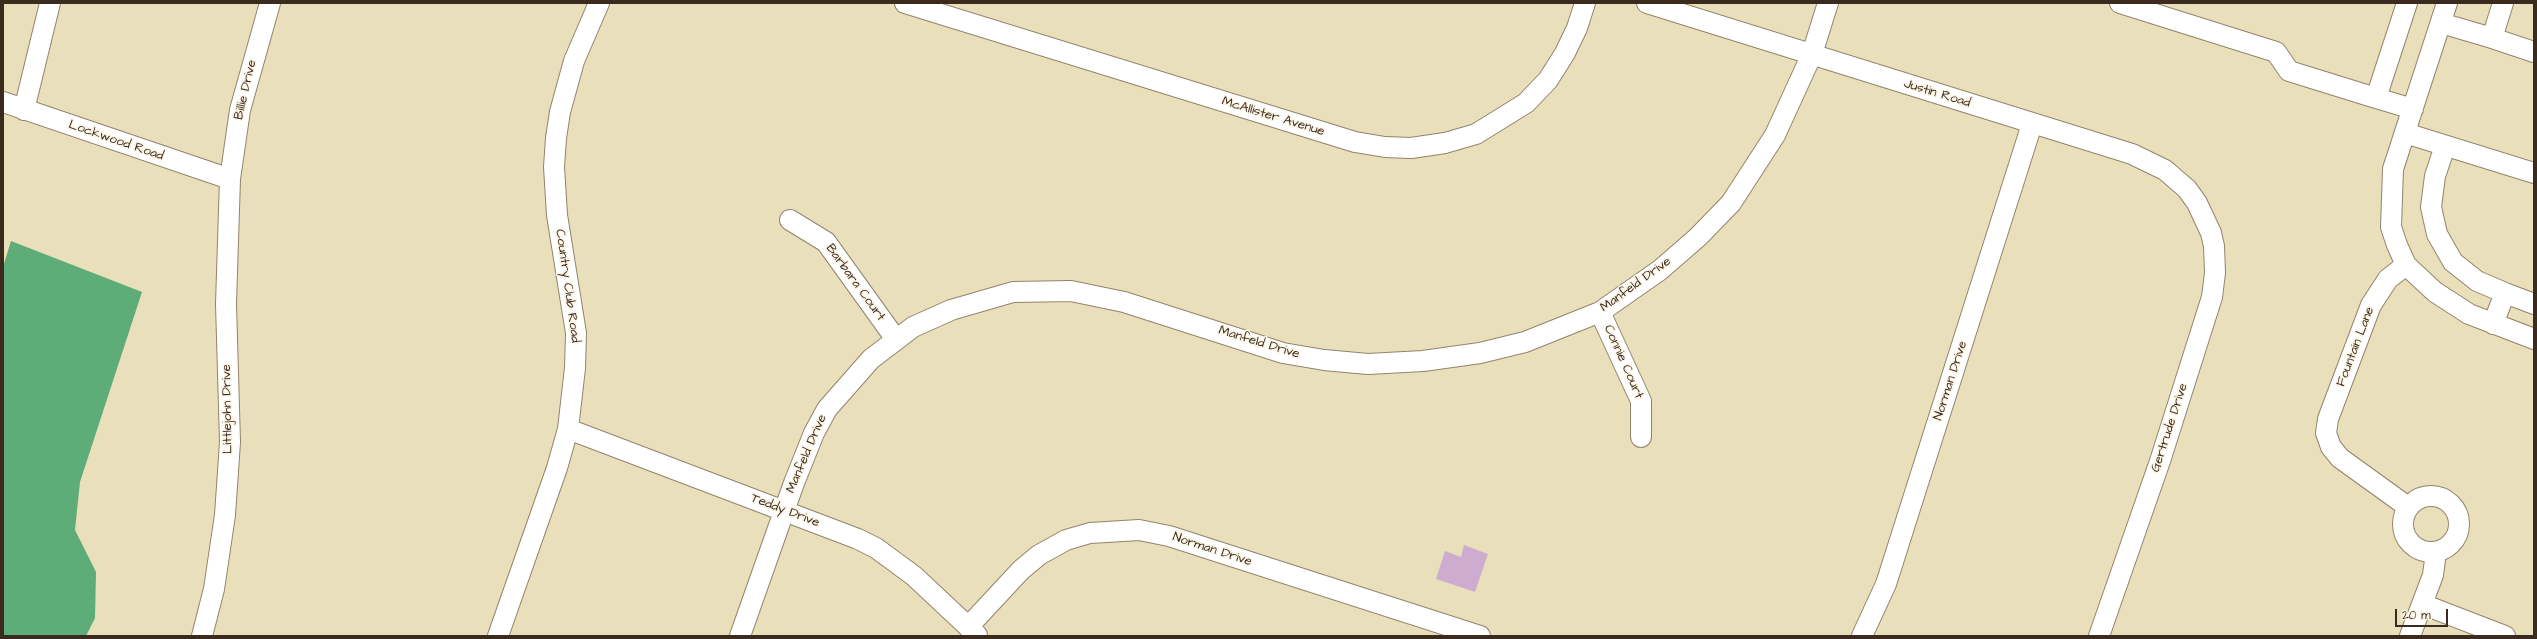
<!DOCTYPE html>
<style>
body{margin:0}
#map{position:relative;width:2537px;height:639px;overflow:hidden;background:#eadfbb;font-family:"Architects Daughter",sans-serif}
canvas{display:block}
.frame{position:absolute;inset:0;border:4px solid #3b2a1e;pointer-events:none}
.scale{position:absolute;left:2395px;top:609px;width:53px;height:18px;box-sizing:border-box;border:2px solid #3b2a1e;border-top:0;padding-left:5px;font-size:12px;line-height:14px;white-space:nowrap;color:#3b2a1e;-webkit-text-stroke:3px #fcf5e5;paint-order:stroke}
</style>
<div id="map">
<canvas width="2537" height="639"></canvas>
<div class="frame"></div>
<div class="scale">20 m</div>
</div>
<script>
const context = document.querySelector('canvas').getContext('2d');
context.lineJoin = 'round';
function fill(path, color) {
  context.fillStyle = color;
  context.fill(path, 'evenodd');
}
function toPath(rows) {
  const path = new Path2D();
  for (const r of rows) {
    if (r.length === 3) {
      path.moveTo(r[0] + r[2], r[1]);
      path.arc(r[0], r[1], r[2], 0, 2 * Math.PI);
      continue;
    }
    path.moveTo(r[0], r[1]);
    for (let i = 2; i < r.length; i += 2) path.lineTo(r[i], r[i + 1]);
  }
  return path;
}
function stroke(path, color, width, dash) {
  context.strokeStyle = color;
  context.lineWidth = width;
  context.lineCap = dash ? 'butt' : 'round';
  context.setLineDash(dash || []);
  context.stroke(path);
}
function label(font, color, halo, rows, align = 'center') {
  context.font = font + ' "Architects Daughter",sans-serif';
  context.lineWidth = 3;
  context.setLineDash([]);
  context.textBaseline = 'middle';
  context.strokeStyle = halo;
  context.fillStyle = color;
  for (const [text, x, y, turn = 0] of rows) {
    context.save();
    context.translate(x, y);
    context.rotate((+turn || 0) * Math.PI / 180);
    context.textAlign = isNaN(turn) ? turn : align;
    if (halo) context.strokeText(text, 0, 0);
    context.fillText(text, 0, 0);
    context.restore();
  }
}
fill(toPath([
 [11,241,142,292,80,482,75,530,96,572,95,618,86,636,3,636,3,267]
]), '#5eac78');
fill(toPath([
 [1464,545,1488,554,1475,592,1436,579,1445,551,1461,557]
]), '#cdaccf');
const minor = toPath([
 [905,3,1355,142,1385,147,1411,148,1445,143,1476,134,1526,103,1548,80,1565,53,1577,28,1585,3],
 [1647,3,2132,154,2165,170,2187,189,2197,203,2211,233,2214,246,2215,273,2212,297,2160,461,2099,636],
 [2120,3,2276,52,2289,71,2376,98,2407,3],
 [2447,3,2393,169,2391,227,2397,245,2406,265,2435,292,2469,314,2534,339],
 [2503,3,2492,38,2534,52],
 [2441,23,2492,38],
 [2376,98,2413,109],
 [3,102,230,179],
 [24,110,50,3],
 [2405,133,2534,173],
 [2445,146,2435,176,2431,207,2437,234,2453,262,2477,281,2505,293,2493,324],
 [790,220,826,242,895,338],
 [2406,265,2388,279,2371,305,2328,419,2326,433,2331,447,2340,458,2408,507],
 [2505,293,2534,304],
 [1600,312,1641,401,1641,437],
 [568,429,858,539,876,548,914,576,977,635],
 [2431,524,28],
 [2422,604,2505,636],
 [968,627,1021,570,1039,555,1066,540,1090,533,1139,530,1169,536,1480,636],
 [202,636,214,589,225,515,230,442,226,304,230,179,240,110,270,3],
 [498,636,557,468,568,429,575,368,576,333,557,215,554,167,556,138,560,112,574,61,599,3],
 [740,636,794,483,814,433,827,409,871,359,913,327,951,310,1013,292,1071,291,1124,302,1283,353,1324,360,1368,364,1423,361,1480,353,1525,342,1600,312,1660,270,1698,237,1731,203,1775,135,1812,54,1828,3],
 [1862,636,1886,584,2032,124],
 [2410,636,2433,575,2436,552]
]);
stroke(minor, '#92846c', 22);
stroke(minor, '#fff', 20);
label('13px', '#3b2a1e', '#fcf5e5', [
 ["Billie Drive",246,90,-77],
 ["Justin Road",1937,94,17],
 ["McAllister Avenue",1273,117,17],
 ["Lockwood Road",116,141,19],
 ["Barbara Court",855,283,54],
 ["Manfeld Drive",1636,285,-36],
 ["Country Club Road",567,286,82],
 ["Manfeld Drive",1259,343,17],
 ["Fountain Lane",2356,347,-69],
 ["Connie Court",1623,362,66],
 ["Norman Drive",1951,381,-72],
 ["Littlejohn Drive",228,409,-91],
 ["Gertrude Drive",2170,428,-72],
 ["Manfeld Drive",807,454,-67],
 ["Teddy Drive",785,511,21],
 ["Norman Drive",1212,550,18]
]);
</script>
